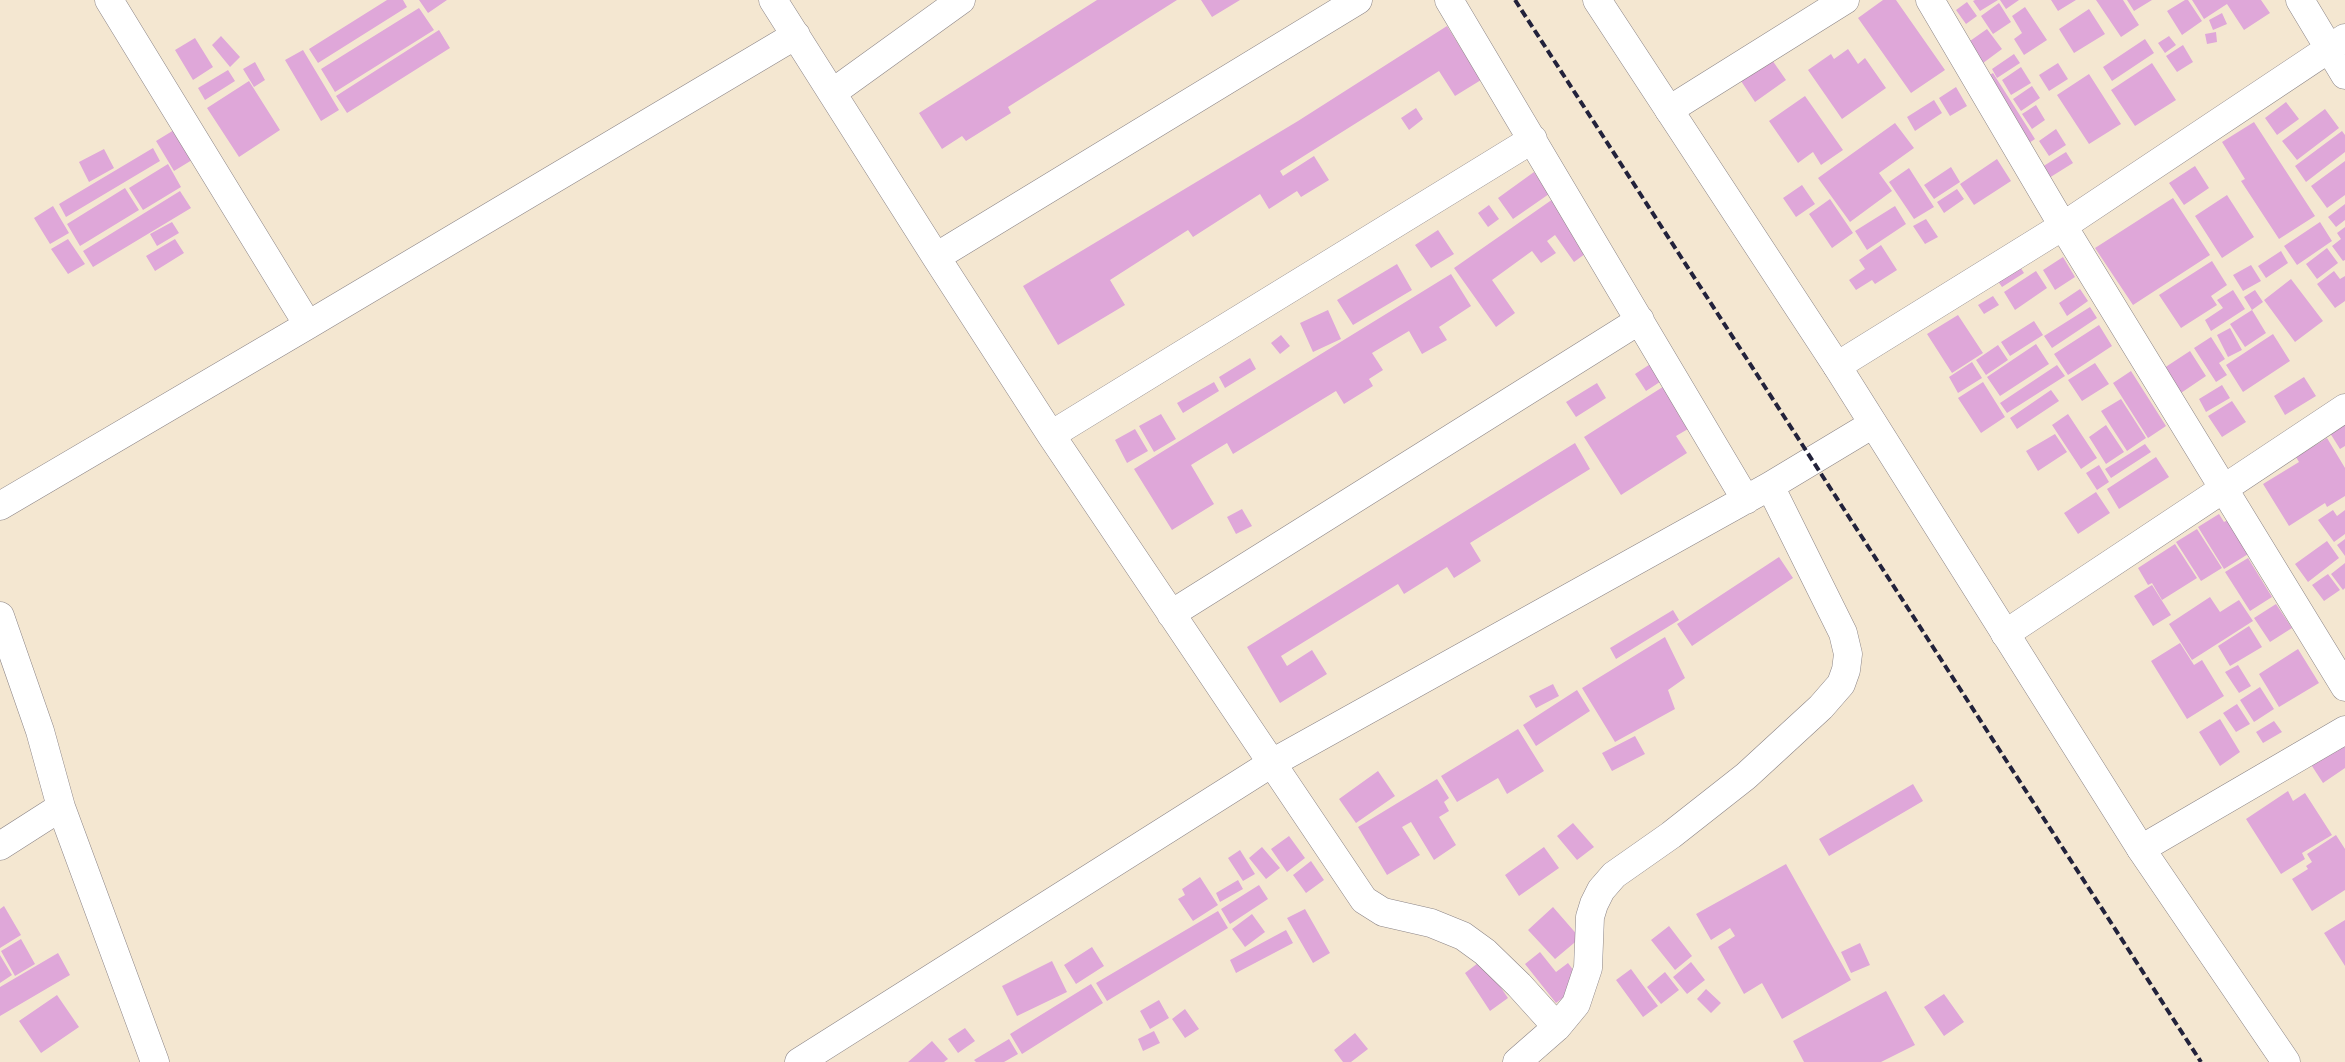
<!DOCTYPE html>
<style>
body{margin:0}
canvas{display:block;background:#f4e7d1}
</style>
<canvas width="2345" height="1062"></canvas>
<script>
const context = document.querySelector('canvas').getContext('2d');
context.lineJoin = 'round';
function fill(path, color) {
  context.fillStyle = color;
  context.fill(path, 'evenodd');
}
function toPath(rows) {
  const path = new Path2D();
  for (const r of rows) {
    path.moveTo(r[0], r[1]);
    for (let i = 2; i < r.length; i += 2) path.lineTo(r[i], r[i + 1]);
  }
  return path;
}
function stroke(path, color, width, dash) {
  context.strokeStyle = color;
  context.lineWidth = width;
  context.lineCap = dash ? 'butt' : 'round';
  context.setLineDash(dash || []);
  context.stroke(path);
}
fill(toPath([
 [387,0,403,0,407,7,318,63,309,49],
 [419,0,447,0,428,13],
 [1097,0,1177,0,1008,107,1011,113,966,141,962,136,942,149,919,113],
 [1201,0,1240,0,1212,17],
 [1883,0,1896,0,1945,70,1911,93,1858,18],
 [1975,0,1998,0,1980,11,1973,1],
 [2000,0,2019,0,2006,9],
 [2051,0,2076,0,2058,11],
 [2096,0,2123,0,2139,25,2121,37],
 [2127,0,2152,0,2134,11],
 [2185,0,2188,0,2202,21,2182,35,2167,11],
 [2192,0,2261,0,2270,13,2244,30,2227,4,2204,19],
 [1967,2,1977,16,1966,24,1956,10],
 [1999,3,2011,22,1993,34,1981,16],
 [2025,7,2047,40,2024,55,2014,39,2022,33,2012,16],
 [419,8,434,30,335,92,321,69],
 [2089,9,2105,34,2074,53,2059,29],
 [2222,13,2227,24,2213,30,2209,20],
 [1447,26,1481,80,1455,96,1439,71,1280,171,1283,176,1314,156,1329,180,1301,197,1297,191,1269,209,1260,194,1193,237,1188,230,1110,280,1125,305,1058,345,1023,286,1298,121],
 [1987,29,2002,49,1975,69,1960,48],
 [439,30,450,48,347,113,336,96],
 [2216,32,2217,42,2207,44,2205,34],
 [221,36,240,57,230,67,212,45],
 [2169,36,2176,45,2165,53,2158,43],
 [195,38,213,67,193,80,175,50],
 [2145,39,2154,53,2112,81,2103,67],
 [2183,45,2193,62,2177,72,2166,56],
 [1848,49,1858,64,1865,58,1886,88,1842,119,1808,70,1831,54,1834,59],
 [303,50,339,110,321,121,285,60],
 [2014,54,2020,63,1997,78,1992,69],
 [1770,57,1786,80,1755,102,1739,78],
 [255,62,265,80,254,87,243,69],
 [2058,63,2068,79,2049,91,2039,75],
 [2152,63,2176,100,2135,126,2111,90],
 [2021,67,2031,83,2011,95,2002,80],
 [228,70,235,81,205,100,198,88],
 [1993,73,2035,139,2023,147,1980,81],
 [2089,74,2121,124,2089,144,2057,95],
 [249,81,280,130,239,157,207,108],
 [2032,86,2040,98,2021,111,2013,99],
 [1956,87,1967,106,1950,116,1939,98],
 [1805,96,1843,150,1821,165,1813,152,1798,163,1769,121],
 [1934,100,1942,113,1915,131,1907,117],
 [2286,102,2299,119,2277,135,2265,118],
 [2036,105,2045,120,2032,129,2022,114],
 [1416,108,1423,119,1409,130,1401,118],
 [2325,109,2339,128,2297,160,2282,141],
 [2254,122,2315,216,2279,239,2241,181,2245,179,2222,142],
 [1895,123,1914,148,1879,173,1892,191,1850,222,1818,178],
 [2056,129,2066,145,2049,156,2039,141],
 [174,130,192,160,174,171,156,141],
 [2342,131,2345,135,2345,152,2306,182,2295,166],
 [153,148,160,161,66,217,59,204],
 [104,149,114,168,89,182,79,162],
 [2066,152,2073,163,2049,178,2042,167],
 [1997,159,2011,181,1974,205,1960,184],
 [2345,161,2345,195,2327,208,2311,186],
 [168,164,181,187,143,210,129,188],
 [2195,166,2209,188,2184,205,2169,183],
 [1951,167,1960,182,1934,199,1924,185],
 [1909,168,1934,207,1914,219,1889,182],
 [1534,172,1549,194,1513,219,1498,198],
 [1802,185,1815,204,1796,217,1783,198],
 [125,188,139,210,80,246,67,224],
 [1957,189,1964,199,1944,213,1937,202],
 [180,191,191,208,93,267,83,251],
 [2227,195,2254,237,2222,258,2195,216],
 [2173,198,2210,255,2133,305,2095,248],
 [1553,199,1589,251,1574,262,1555,235,1547,241,1556,253,1541,263,1532,251,1492,280,1515,313,1496,327,1454,268],
 [1830,199,1853,233,1832,248,1809,214],
 [2345,204,2345,220,2336,227,2328,217],
 [1489,205,1499,219,1488,227,1478,213],
 [53,206,69,233,50,244,34,218],
 [1895,206,1906,224,1867,250,1855,231],
 [1926,219,1938,237,1925,244,1913,226],
 [172,222,179,233,157,246,150,234],
 [2320,222,2332,241,2297,265,2284,246],
 [2345,227,2345,260,2343,261,2332,246,2341,239,2337,233],
 [1438,230,1454,254,1431,268,1415,245],
 [68,239,85,264,68,274,51,249],
 [175,239,184,253,155,271,146,256],
 [1881,245,1897,270,1875,284,1872,280,1856,290,1849,280,1865,269,1859,260],
 [2327,248,2338,263,2317,279,2306,264],
 [2281,251,2288,263,2266,278,2258,266],
 [2063,257,2075,277,2055,290,2043,270],
 [2015,259,2024,273,2002,287,1993,274],
 [2212,261,2227,285,2211,296,2217,305,2181,328,2159,295],
 [1397,264,1412,290,1353,325,1337,300],
 [2251,265,2261,281,2243,291,2233,275],
 [2036,271,2047,288,2015,310,2004,292],
 [2334,271,2340,279,2345,276,2345,301,2335,308,2317,284],
 [1451,274,1471,306,1439,327,1447,340,1422,354,1409,331,1372,353,1383,370,1369,379,1373,386,1344,404,1336,391,1233,454,1227,443,1191,465,1214,504,1172,530,1134,469],
 [2291,279,2323,321,2295,342,2264,300],
 [2080,289,2088,301,2067,316,2059,303],
 [2233,290,2245,309,2211,331,2205,320,2223,308,2217,300],
 [2255,290,2263,302,2252,310,2244,297],
 [1993,296,1999,305,1984,314,1978,305],
 [2090,307,2097,318,2052,348,2044,336],
 [1328,310,1341,339,1313,352,1300,323],
 [2252,310,2266,333,2245,347,2230,324],
 [1958,315,1983,353,1952,373,1927,334],
 [2034,321,2043,335,2010,356,2001,342],
 [2099,325,2112,346,2068,375,2054,354],
 [2230,328,2242,350,2228,357,2217,335],
 [2273,334,2290,361,2243,392,2226,365],
 [1281,335,1290,346,1280,354,1271,343],
 [2211,337,2225,359,2219,363,2227,375,2216,382,2194,348],
 [2036,344,2049,364,2000,396,1987,377],
 [1998,345,2008,360,1986,375,1976,360],
 [2190,351,2206,376,2178,395,2161,370],
 [1250,358,1256,369,1225,388,1219,377],
 [1658,359,1669,376,1646,391,1635,374],
 [1972,362,1982,378,1958,393,1949,377],
 [2095,363,2109,384,2082,401,2068,380],
 [2057,365,2065,376,2007,413,2000,403],
 [2131,371,2166,426,2148,438,2113,383],
 [2304,377,2316,396,2285,415,2274,396],
 [1214,382,1219,391,1183,413,1177,403],
 [1983,382,2005,417,1981,433,1958,398],
 [1597,383,1606,398,1576,417,1566,402],
 [1669,383,1685,407,1677,412,1688,429,1676,436,1687,453,1621,495,1584,437],
 [2222,385,2230,398,2206,412,2199,399],
 [2051,390,2059,401,2017,429,2010,418],
 [2121,399,2146,438,2127,451,2101,411],
 [2232,401,2246,422,2222,437,2208,416],
 [1161,414,1176,439,1154,452,1139,426],
 [2068,414,2097,458,2081,469,2052,425],
 [2345,423,2345,446,2340,449,2330,433],
 [2106,425,2124,452,2106,464,2089,437],
 [1135,429,1148,451,1127,463,1115,440],
 [2055,434,2067,452,2038,471,2026,451],
 [2327,438,2345,468,2345,496,2327,507,2325,503,2289,526,2263,484,2299,462,2296,457],
 [1575,443,1590,469,1470,543,1481,561,1454,578,1447,567,1404,594,1398,584,1281,656,1287,666,1312,650,1327,674,1280,703,1247,647],
 [2145,444,2151,452,2111,478,2105,469],
 [2156,457,2169,477,2119,509,2107,489],
 [2099,465,2109,482,2097,490,2086,473],
 [2096,492,2110,513,2078,534,2064,513],
 [1242,509,1252,526,1236,534,1227,517],
 [2333,510,2337,516,2345,510,2345,534,2334,542,2318,520],
 [2219,514,2224,522,2232,518,2253,551,2224,569,2198,527],
 [2197,529,2222,568,2201,581,2176,542],
 [2345,539,2345,556,2337,545],
 [2327,541,2339,558,2308,582,2295,564],
 [2175,544,2197,578,2162,600,2152,583,2148,585,2138,568],
 [1779,557,1793,578,1692,646,1677,624],
 [2248,558,2272,597,2250,611,2225,572],
 [2345,563,2345,588,2343,590,2331,574],
 [2328,574,2340,590,2324,601,2312,585],
 [2152,585,2171,615,2153,626,2134,596],
 [2210,597,2220,612,2239,600,2253,621,2192,660,2169,624],
 [2276,604,2292,628,2270,642,2254,618],
 [1673,610,1679,620,1616,659,1610,648],
 [2249,626,2262,647,2230,666,2218,646],
 [1665,637,1685,678,1668,690,1675,709,1615,742,1582,688],
 [2180,643,2194,665,2202,660,2224,696,2187,719,2151,661],
 [2298,649,2319,683,2279,707,2259,674],
 [2238,665,2251,686,2239,693,2225,672],
 [1553,684,1559,696,1536,708,1529,696],
 [2260,687,2274,709,2254,722,2240,700],
 [1577,690,1590,711,1536,746,1523,725],
 [2237,704,2250,724,2236,732,2223,713],
 [2220,719,2240,752,2220,766,2199,732],
 [2274,721,2282,732,2263,743,2256,732],
 [1518,729,1544,771,1507,794,1498,778,1457,802,1441,776],
 [1635,736,1645,754,1612,771,1602,753],
 [2345,739,2345,768,2323,783,2310,763],
 [1378,771,1395,796,1356,823,1339,799],
 [1437,779,1449,798,1444,802,1449,811,1439,817,1456,845,1434,860,1411,822,1402,827,1420,855,1387,875,1358,827],
 [1913,784,1923,801,1829,856,1819,839],
 [2288,791,2293,801,2305,793,2332,835,2302,853,2305,859,2281,874,2246,819],
 [1573,823,1594,847,1577,860,1557,836],
 [2336,835,2345,849,2345,890,2312,911,2292,879,2308,869,2306,866,2312,862,2307,854],
 [1289,836,1305,858,1287,872,1271,849],
 [1262,847,1280,868,1266,879,1249,858],
 [1544,847,1559,868,1519,896,1505,875],
 [1240,850,1255,874,1243,881,1228,858],
 [1311,861,1324,880,1306,893,1293,875],
 [1786,864,1851,980,1782,1019,1762,983,1744,994,1718,947,1735,936,1730,928,1711,940,1696,914],
 [1200,877,1218,905,1193,921,1178,899,1185,895,1182,889],
 [1238,880,1243,889,1220,902,1216,893],
 [1259,885,1268,899,1230,924,1221,909],
 [4,906,21,935,0,948,0,909],
 [1553,907,1580,938,1555,959,1528,930],
 [1305,909,1330,953,1313,963,1287,918],
 [1218,911,1228,928,1107,1001,1096,983],
 [1252,914,1265,932,1245,947,1232,929],
 [2345,920,2345,966,2324,933],
 [1669,926,1692,956,1675,970,1651,940],
 [1286,930,1293,943,1236,973,1230,960],
 [21,939,35,964,15,976,1,951],
 [1860,943,1870,965,1851,973,1841,952],
 [1092,947,1104,966,1076,984,1064,965],
 [1540,952,1556,972,1568,963,1583,983,1556,1003,1525,964],
 [58,953,70,975,0,1016,0,987],
 [0,955,12,975,0,983],
 [1482,960,1508,998,1490,1011,1465,973],
 [1052,961,1067,992,1017,1016,1002,986],
 [1691,962,1705,980,1687,994,1673,977],
 [1631,969,1658,1006,1643,1017,1616,980],
 [1665,972,1679,990,1661,1004,1647,987],
 [1091,984,1103,1003,1022,1054,1010,1034],
 [1706,989,1721,1003,1711,1013,1697,999],
 [1886,991,1915,1045,1881,1062,1804,1062,1793,1041],
 [1944,994,1964,1022,1944,1036,1924,1007],
 [57,995,79,1027,41,1053,19,1021],
 [1159,1000,1169,1018,1150,1029,1140,1011],
 [1185,1009,1199,1029,1185,1038,1172,1019],
 [965,1028,975,1041,958,1053,948,1039],
 [1154,1031,1160,1043,1143,1051,1138,1039],
 [1355,1033,1368,1049,1351,1062,1343,1062,1334,1050],
 [1009,1039,1018,1054,1004,1062,976,1062,974,1060],
 [932,1041,948,1059,944,1062,908,1062]
]), '#dfa7d9');
const street = toPath([
 [109,0,308,325],
 [773,0,936,257,1051,435,1364,900,1383,912,1431,923,1463,936,1485,952,1519,985,1557,1027],
 [1449,0,1746,500],
 [1930,0,2063,226,2345,687],
 [2300,0,2345,75],
 [832,93,961,0],
 [1669,110,1845,0],
 [936,257,1358,0],
 [1837,366,2063,226,2345,38],
 [1051,435,1533,139],
 [0,506,308,325,796,35],
 [1171,614,1640,320],
 [0,616,40,731,61,807,155,1062],
 [2005,634,2345,408],
 [0,846,61,807],
 [2141,849,2345,730],
 [799,1062,1272,763,1770,486,1873,424],
 [1517,1062,1557,1027,1576,1004,1588,968,1590,917,1594,904,1601,890,1614,875,1671,835,1746,776,1821,707,1841,684,1846,670,1848,654,1843,633,1770,486]
]);
const secondary = toPath([
 [1597,0,1837,366,2141,849,2286,1062]
]);
stroke(street, '#8b8486', 29);
stroke(secondary, '#8b8486', 29);
stroke(street, '#fff', 28);
stroke(secondary, '#fff', 28);
stroke(toPath([
 [1515,0,2201,1062]
]), '#22223b', 4, [8, 4]);
</script>
